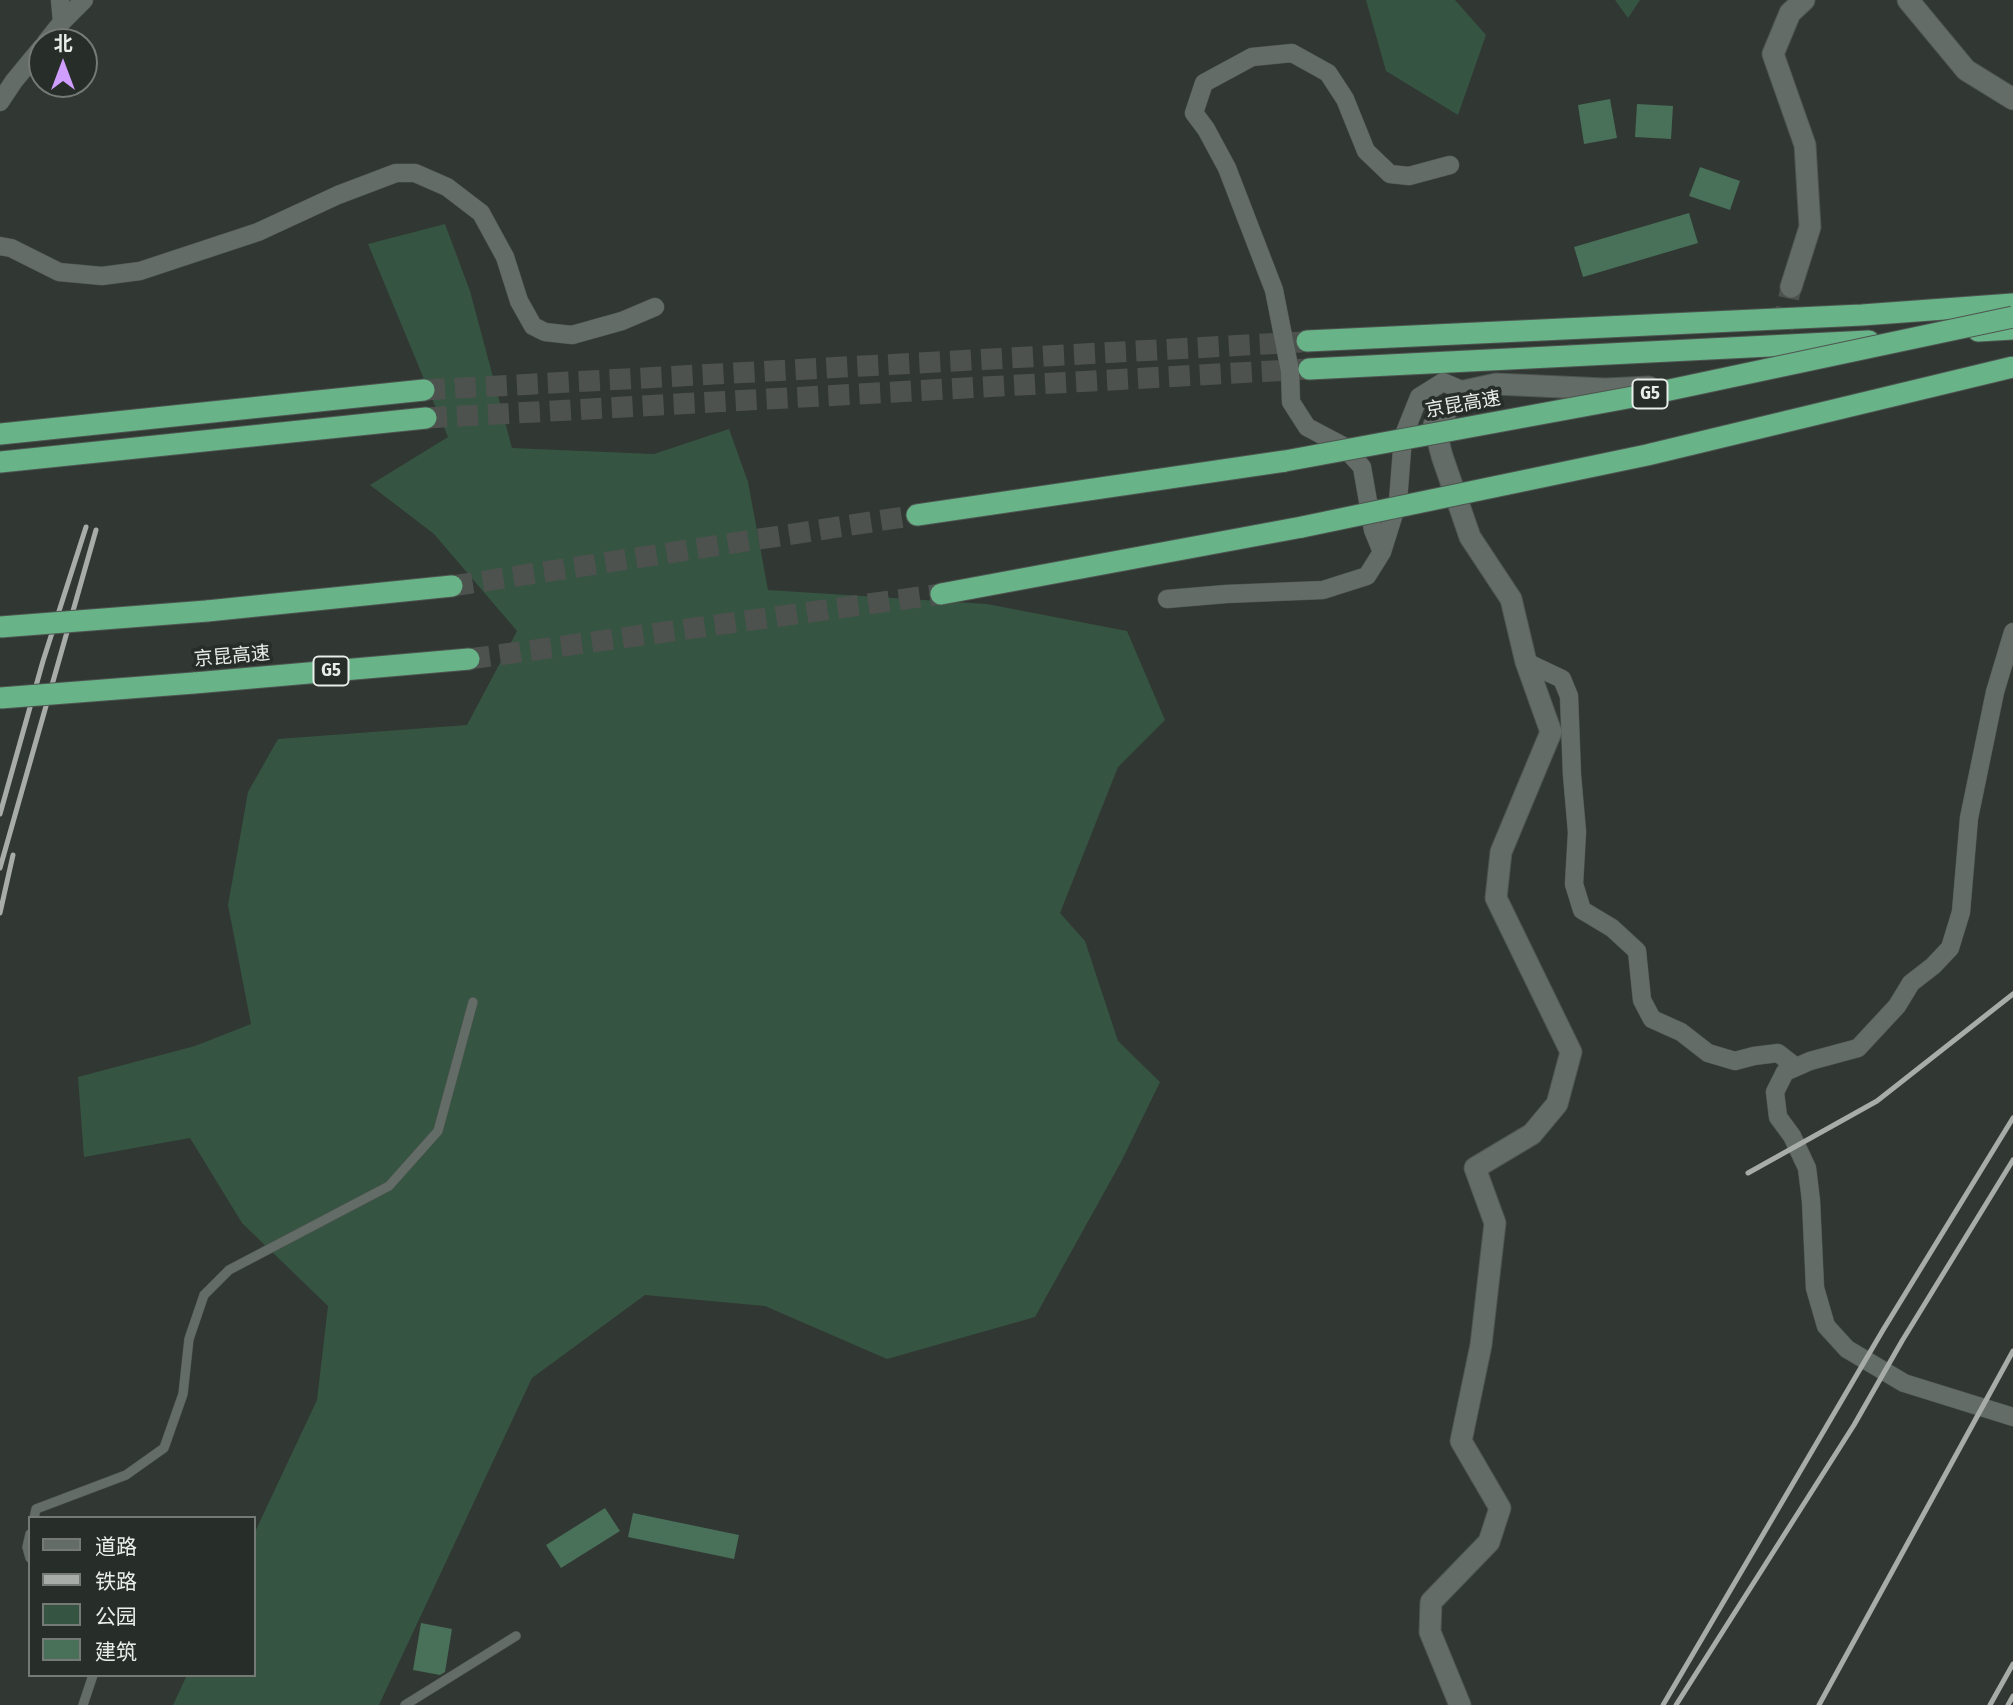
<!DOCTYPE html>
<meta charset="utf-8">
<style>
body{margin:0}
#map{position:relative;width:2013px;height:1705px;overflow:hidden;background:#313733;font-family:"Fira Sans Condensed","Noto Sans SC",sans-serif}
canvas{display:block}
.legend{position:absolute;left:28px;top:1516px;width:228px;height:161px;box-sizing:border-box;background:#272d29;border:2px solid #757a76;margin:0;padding:9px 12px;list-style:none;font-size:21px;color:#e9edea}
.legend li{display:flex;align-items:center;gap:14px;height:35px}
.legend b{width:35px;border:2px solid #757a76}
.north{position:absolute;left:28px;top:28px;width:70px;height:70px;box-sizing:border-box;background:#272d29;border:2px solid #757a76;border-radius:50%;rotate:0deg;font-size:19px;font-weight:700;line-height:28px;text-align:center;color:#e9edea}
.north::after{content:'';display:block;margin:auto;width:24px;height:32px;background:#cf9eff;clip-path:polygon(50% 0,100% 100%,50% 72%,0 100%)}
</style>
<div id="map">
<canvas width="2013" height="1705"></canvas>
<ul class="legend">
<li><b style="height:9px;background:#646c67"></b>道路</li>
<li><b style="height:9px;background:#a7aca9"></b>铁路</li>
<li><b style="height:19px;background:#365442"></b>公园</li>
<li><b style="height:19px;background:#497058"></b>建筑</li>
</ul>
<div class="north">北</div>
</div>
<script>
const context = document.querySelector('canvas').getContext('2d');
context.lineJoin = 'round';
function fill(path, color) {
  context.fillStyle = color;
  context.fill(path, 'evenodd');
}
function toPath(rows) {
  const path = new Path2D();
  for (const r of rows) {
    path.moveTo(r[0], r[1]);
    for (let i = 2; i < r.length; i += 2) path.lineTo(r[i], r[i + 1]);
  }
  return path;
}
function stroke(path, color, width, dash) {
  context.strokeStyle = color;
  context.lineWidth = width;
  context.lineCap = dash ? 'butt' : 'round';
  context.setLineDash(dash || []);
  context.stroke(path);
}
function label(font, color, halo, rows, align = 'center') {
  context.font = font + ' "Fira Sans Condensed","Noto Sans SC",sans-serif';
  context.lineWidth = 7;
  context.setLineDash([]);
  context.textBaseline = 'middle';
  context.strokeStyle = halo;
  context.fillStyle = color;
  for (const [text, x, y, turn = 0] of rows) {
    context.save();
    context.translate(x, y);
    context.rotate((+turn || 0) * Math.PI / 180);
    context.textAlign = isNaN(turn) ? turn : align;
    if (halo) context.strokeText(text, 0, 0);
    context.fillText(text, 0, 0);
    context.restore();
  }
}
fill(toPath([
 [1366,0,1455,0,1486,35,1458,115,1386,71],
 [1615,0,1640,0,1628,18],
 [445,224,470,291,512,448,654,454,729,429,748,482,768,590,987,604,1127,631,1165,720,1118,767,1060,913,1085,941,1118,1041,1160,1082,1121,1162,1035,1317,887,1359,765,1306,645,1295,532,1378,379,1705,173,1705,187,1675,254,1675,254,1534,317,1400,328,1306,242,1223,190,1138,84,1157,78,1077,195,1046,251,1024,228,905,248,792,278,739,467,725,517,631,434,534,370,485,448,437,368,244]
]), '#365442');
fill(toPath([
 [1610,99,1617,138,1584,144,1578,105],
 [1637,104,1673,106,1671,139,1635,137],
 [1700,167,1740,181,1730,210,1689,196],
 [1689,213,1698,243,1583,277,1574,247],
 [605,1508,620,1531,561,1568,546,1545],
 [633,1513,739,1535,734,1559,628,1537],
 [421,1623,452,1629,445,1672,440,1675,413,1670]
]), '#497058');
stroke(toPath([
 [1776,359,1791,287]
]), '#4d524e', 21, [21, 10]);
stroke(toPath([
 [424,390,1302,342],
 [426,418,1308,369],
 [452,586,917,515],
 [469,659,941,594]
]), '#4d524e', 21, [21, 10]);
const lane = toPath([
 [34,1518,36,1509,126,1475,164,1448,183,1394,189,1339,204,1295,229,1270,389,1186,438,1131,473,1002],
 [30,1534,27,1547,30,1558],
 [83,1705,93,1675],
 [405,1705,516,1636]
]);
const street = toPath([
 [60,0,62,22],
 [46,42,62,22,84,0],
 [0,102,14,81,42,47],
 [0,246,11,248,59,272,102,276,140,271,258,232,338,195,396,173,415,173,447,187,481,213,505,257,519,301,533,326,545,332,572,335,622,321,655,307],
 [1382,552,1373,530,1362,467,1343,446,1307,427,1291,402,1290,371,1274,290,1227,168,1206,129,1194,113,1204,83,1252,57,1292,53,1328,73,1345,99,1366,151,1390,174,1409,176,1450,165],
 [1167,599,1226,594,1323,590,1367,576,1382,552,1398,501,1403,437,1419,397,1443,382,1464,391],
 [2013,632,1995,692,1969,818,1961,912,1950,948,1933,966,1911,983,1897,1006,1858,1048,1810,1061,1785,1072,1775,1092,1778,1117,1792,1136,1807,1168,1811,1201,1815,1288,1826,1326,1847,1349,1904,1383,2013,1417],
 [1526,662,1562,679,1569,696,1572,775,1577,832,1574,884,1582,910,1612,928,1637,951,1642,1000,1652,1019,1681,1032,1708,1053,1735,1061,1754,1056,1778,1053,1796,1067]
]);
const secondary = toPath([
 [1908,0,1966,70,2013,99],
 [1791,287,1810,227,1805,145,1773,54,1790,13,1804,0],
 [1460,1705,1430,1632,1431,1602,1489,1542,1500,1508,1461,1441,1481,1345,1495,1223,1475,1168,1532,1134,1557,1104,1571,1052,1496,898,1501,852,1551,732,1526,662,1511,599,1470,537,1442,456,1434,425,1464,391,1496,384,1605,389,1649,387]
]);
const highway = toPath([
 [1978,331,2013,329],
 [1307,341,1862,315,2013,304],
 [1309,369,1869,341],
 [0,434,424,390],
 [0,462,426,418],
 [917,515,1285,461],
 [941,594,1302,527],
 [207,611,452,586],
 [194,683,469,659]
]);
stroke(lane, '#4e5551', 10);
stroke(street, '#4e5551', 19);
stroke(secondary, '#4e5551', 23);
stroke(highway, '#4e5551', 23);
stroke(lane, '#646c67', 9);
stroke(street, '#646c67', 18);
stroke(secondary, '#646c67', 21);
stroke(highway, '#68b488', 21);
stroke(toPath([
 [0,814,43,661,86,527],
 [0,868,96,530],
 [0,913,13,855],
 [1748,1173,1877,1101,2013,994],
 [1663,1705,1883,1330,2013,1118],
 [1676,1705,1854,1425,1902,1341,2013,1160],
 [1819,1705,2013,1351],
 [1990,1705,2013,1664],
 [2008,1705,2013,1696]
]), '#a7aca9', 5);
const highwayBridge = toPath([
 [1285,461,1660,392,2013,317],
 [1302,527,1647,455,2013,367],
 [0,627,207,611],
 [0,698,194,683]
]);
stroke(highwayBridge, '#4e5551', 23, []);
stroke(highwayBridge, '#68b488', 21);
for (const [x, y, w] of [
 [1650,394,35],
 [331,671,35]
]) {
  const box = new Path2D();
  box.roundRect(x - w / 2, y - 14.5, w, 29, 5);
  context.fillStyle = '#272d29';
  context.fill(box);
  stroke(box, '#e9edea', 2);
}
label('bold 18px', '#e9edea', null, [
 ["G5",1650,394],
 ["G5",331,671]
]);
label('19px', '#e9edea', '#272d29', [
 ["京昆高速",1463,405,-10],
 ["京昆高速",232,657,-5]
]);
</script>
